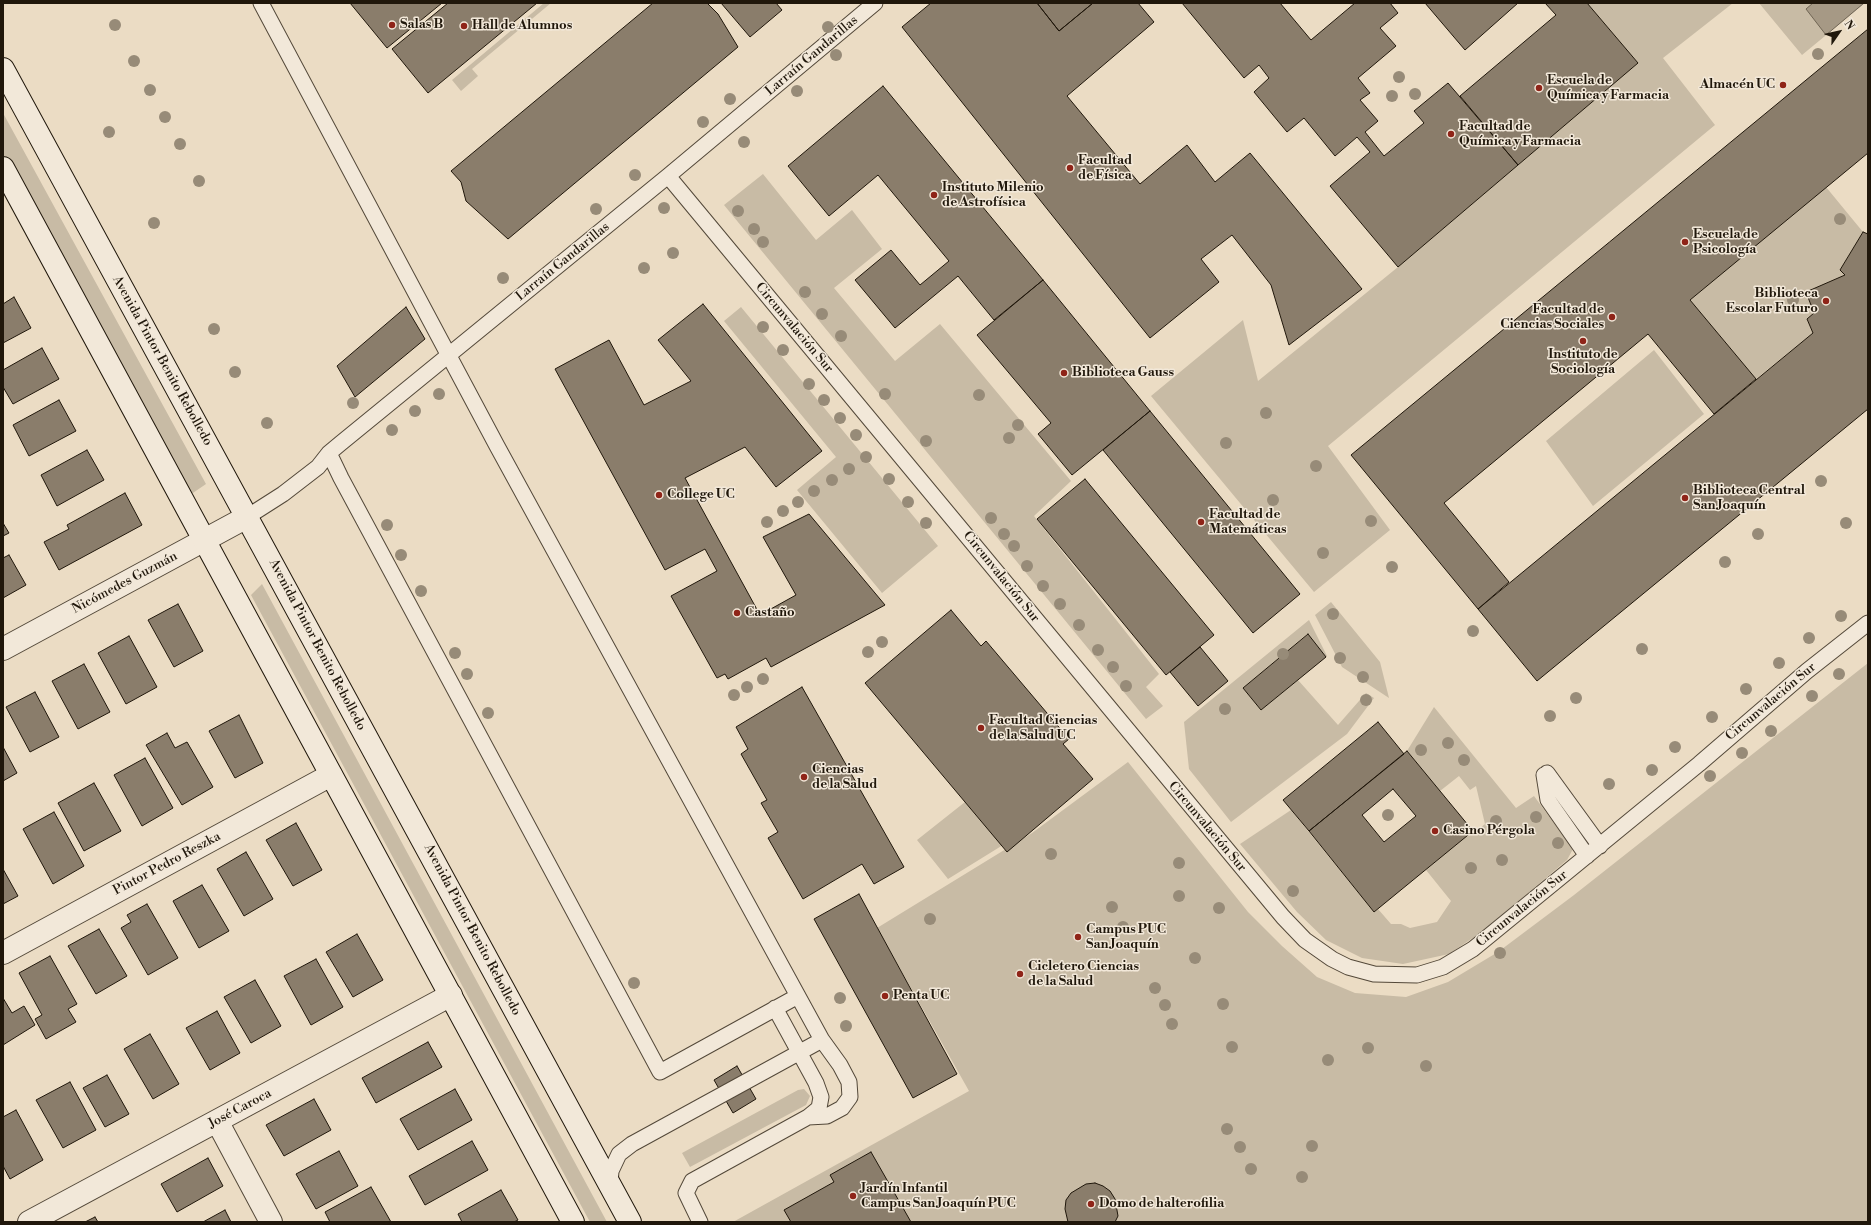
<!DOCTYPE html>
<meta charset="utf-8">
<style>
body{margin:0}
#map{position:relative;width:1871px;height:1225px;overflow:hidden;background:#ebdcc4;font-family:"Libre Bodoni",serif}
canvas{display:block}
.frame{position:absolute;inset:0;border:4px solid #20170b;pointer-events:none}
.north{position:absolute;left:1819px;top:12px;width:40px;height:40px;-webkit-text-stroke:3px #f2e8d9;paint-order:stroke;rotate:56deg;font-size:11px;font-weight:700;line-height:16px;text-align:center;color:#20170b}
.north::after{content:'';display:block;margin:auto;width:14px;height:18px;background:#20170b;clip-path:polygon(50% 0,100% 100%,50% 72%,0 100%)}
</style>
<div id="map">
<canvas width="1871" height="1225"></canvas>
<div class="frame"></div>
<div class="north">N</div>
</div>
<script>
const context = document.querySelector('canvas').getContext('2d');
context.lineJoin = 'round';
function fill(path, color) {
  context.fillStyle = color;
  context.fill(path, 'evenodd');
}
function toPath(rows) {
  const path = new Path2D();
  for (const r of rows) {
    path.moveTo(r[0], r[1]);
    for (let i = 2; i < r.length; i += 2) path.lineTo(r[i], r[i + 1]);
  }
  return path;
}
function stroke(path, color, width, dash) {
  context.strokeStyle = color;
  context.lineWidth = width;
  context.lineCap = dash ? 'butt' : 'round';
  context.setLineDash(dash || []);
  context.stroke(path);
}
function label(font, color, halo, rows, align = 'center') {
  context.font = font + ' "Libre Bodoni",serif';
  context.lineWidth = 3;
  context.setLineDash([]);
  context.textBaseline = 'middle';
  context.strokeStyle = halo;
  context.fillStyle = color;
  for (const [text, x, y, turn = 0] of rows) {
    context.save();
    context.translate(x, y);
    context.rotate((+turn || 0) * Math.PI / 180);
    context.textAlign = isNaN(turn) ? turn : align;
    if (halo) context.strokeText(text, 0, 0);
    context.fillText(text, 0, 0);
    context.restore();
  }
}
fill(toPath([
 [544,3,551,3,472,69,478,76,461,91,452,80],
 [1587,3,1733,3,1663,58,1715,125,1328,446,1390,530,1314,592,1151,396,1243,320,1258,381,1398,267,1638,63],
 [1759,3,1865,3,1802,55],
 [3,113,206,484,187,497,3,155],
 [763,174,816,240,852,210,882,249,834,288,895,361,940,324,1071,481,1034,516,1159,674,1146,687,1163,706,1146,719,724,205],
 [1826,187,1863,232,1840,270,1845,275,1806,293,1814,313,1807,319,1813,333,1756,379,1690,300],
 [741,307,938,546,882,593,797,490,836,457,724,321],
 [1654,350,1704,414,1593,506,1546,441],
 [262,584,607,1222,590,1222,251,595],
 [1331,602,1380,662,1389,698,1342,667,1315,615],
 [1309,620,1327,656,1326,657,1307,634,1243,688,1261,710,1298,680,1338,725,1366,693,1374,698,1347,734,1231,822,1189,769,1184,722],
 [1868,663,1868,1222,733,1222,969,1091,877,928,1032,833,1128,762,1248,912,1282,946,1317,977,1355,993,1406,997,1448,982,1498,952,1574,895],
 [1434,707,1516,808,1534,796,1573,849,1567,860,1483,931,1449,954,1403,964,1362,958,1326,940,1297,912,1240,844,1291,810,1374,912,1378,909,1391,924,1401,924,1410,928,1437,922,1451,901,1426,870,1472,831,1474,833,1485,824,1476,786,1470,790,1459,776,1440,791,1407,751],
 [965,802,1003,845,948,879,917,840],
 [804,1089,810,1096,806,1105,690,1167,682,1153,798,1090]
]), '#c8bba5');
const water = toPath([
 [1813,3,1864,3,1826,35,1806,9,1813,3]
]);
fill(water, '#a69985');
stroke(water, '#706554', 1);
const building = toPath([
 [350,3,442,3,387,48,350,3],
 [448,3,537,3,428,93,392,49,448,3],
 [653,3,707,3,718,14,738,47,508,239,466,201,461,182,451,171,653,3],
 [721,3,776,3,782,10,750,37,721,3],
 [931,3,1037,3,1059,31,1093,3,1138,3,1154,22,1067,96,1140,184,1187,145,1215,182,1250,153,1362,289,1289,345,1271,285,1232,235,1201,259,1219,282,1150,338,902,27,931,3],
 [1037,3,1093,3,1059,31,1037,3],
 [1182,3,1280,3,1311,40,1355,3,1390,3,1398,13,1380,28,1396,46,1358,78,1370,93,1360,100,1378,121,1365,132,1384,156,1424,123,1414,111,1448,83,1518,165,1398,267,1330,186,1370,152,1357,137,1335,156,1304,118,1287,132,1254,92,1269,78,1259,65,1244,78,1182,3],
 [1425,3,1518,3,1465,50,1425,3],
 [1545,3,1587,3,1638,63,1518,165,1460,96,1556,15,1545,3],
 [1868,29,1868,153,1690,300,1756,379,1714,414,1648,334,1444,503,1509,582,1478,609,1351,455,1868,29],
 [883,86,1043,280,994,320,958,276,895,328,855,280,891,250,920,285,949,261,878,175,829,216,788,166,883,86],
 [1863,232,1868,234,1868,409,1537,681,1478,609,1813,333,1807,319,1814,313,1806,292,1845,275,1840,270,1863,232],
 [1043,280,1150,411,1072,475,1038,434,1051,423,977,335,1043,280],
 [14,297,31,328,3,343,3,304,14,297],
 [703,304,822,451,776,487,745,447,685,478,760,615,796,595,763,537,809,514,885,605,771,667,766,658,728,679,725,674,717,678,671,596,717,571,705,549,665,570,555,369,609,340,644,405,691,381,658,340,703,304],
 [406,307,425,339,355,397,337,366,406,307],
 [42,348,59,379,13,404,3,387,3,370,42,348],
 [59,400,76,431,29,456,13,425,59,400],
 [1150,411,1300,594,1253,633,1103,450,1150,411],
 [87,450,104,480,57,506,41,475,87,450],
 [1085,479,1214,635,1166,675,1037,519,1085,479],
 [125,493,142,525,59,570,44,542,69,529,67,525,125,493],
 [3,523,9,533,3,536,3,523],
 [9,555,26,585,3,598,3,558,9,555],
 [178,604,203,651,174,667,148,620,178,604],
 [951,610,981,646,986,641,1069,739,1063,744,1093,779,1007,852,865,683,951,610],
 [1308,634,1326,657,1261,710,1243,688,1308,634],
 [129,636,157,687,126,704,98,653,129,636],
 [1200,647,1228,681,1198,706,1170,672,1200,647],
 [84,664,110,712,78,729,52,681,84,664],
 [802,687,904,867,874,884,862,864,803,899,768,838,778,832,761,803,767,800,741,754,748,749,736,727,802,687],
 [35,692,59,737,30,752,6,707,35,692],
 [239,715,263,763,235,778,209,731,239,715],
 [1378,722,1404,754,1309,831,1283,800,1378,722],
 [167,733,175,748,187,742,213,787,182,805,146,745,167,733],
 [3,747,17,773,3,781,3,747],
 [1407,751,1473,831,1374,912,1309,831,1407,751],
 [1393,789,1416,816,1384,842,1362,815,1393,789],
 [145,758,173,808,142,826,114,775,145,758],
 [94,783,121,831,84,851,58,803,94,783],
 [54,812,84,866,53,884,23,829,54,812],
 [296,823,322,870,293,886,266,840,296,823],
 [246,852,273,899,244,916,217,869,246,852],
 [3,869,18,896,3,904,3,869],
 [202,885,229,931,199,948,173,901,202,885],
 [859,894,957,1074,913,1098,814,919,859,894],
 [147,904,178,958,148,975,121,928,131,922,127,915,147,904],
 [99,929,127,976,96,994,68,946,99,929],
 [357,934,383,980,353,997,326,952,357,934],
 [50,956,77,1004,68,1009,76,1022,46,1039,35,1019,42,1015,19,973,50,956],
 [316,959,343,1007,311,1025,284,976,316,959],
 [255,980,281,1026,251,1043,224,997,255,980],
 [3,998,12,1013,24,1006,35,1025,3,1045,3,998],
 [217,1011,240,1053,210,1070,186,1028,217,1011],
 [150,1034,179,1084,153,1099,124,1049,150,1034],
 [428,1042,442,1067,376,1103,362,1078,428,1042],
 [737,1066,756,1099,733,1113,714,1080,737,1066],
 [107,1075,129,1114,105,1127,83,1088,107,1075],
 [70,1082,96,1130,63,1148,36,1100,70,1082],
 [455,1089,472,1120,418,1150,400,1119,455,1089],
 [314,1099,331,1130,284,1156,266,1125,314,1099],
 [16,1110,43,1160,10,1179,3,1166,3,1117,16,1110],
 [472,1141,488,1170,425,1205,409,1176,472,1141],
 [339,1151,358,1186,316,1209,296,1174,339,1151],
 [871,1152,911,1222,791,1222,784,1210,834,1182,830,1175,871,1152],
 [208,1158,223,1186,177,1212,161,1184,208,1158],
 [1095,1183,1103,1186,1110,1191,1115,1199,1118,1216,1115,1222,1068,1222,1065,1209,1066,1200,1071,1193,1086,1184,1095,1183],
 [371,1187,391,1222,330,1222,325,1212,371,1187],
 [501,1190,518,1220,514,1222,462,1222,458,1214,501,1190],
 [225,1210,231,1222,203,1222,225,1210],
 [95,1217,98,1222,85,1222,95,1217]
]);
fill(building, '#8a7d6b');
stroke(building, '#20170b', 1);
const lane = toPath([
 [261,3,497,446,822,1040,632,1144,619,1154,611,1171,610,1184],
 [668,176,1283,917,1305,940,1332,959,1348,967,1374,974,1417,975,1443,967,1473,949,1699,764,1807,671,1868,623],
 [329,453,341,478,660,1072,798,996],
 [247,517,283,494,318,467,329,453,341,443,668,176,875,3],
 [1547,773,1600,846],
 [1544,775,1548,800,1587,856],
 [808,1117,827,1116,842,1108,850,1097,849,1082,840,1065,822,1040],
 [700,1222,686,1193,692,1181,808,1117,819,1108,821,1097,816,1083,775,1008]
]);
const street = toPath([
 [3,649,247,517],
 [3,953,331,775],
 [217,1121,271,1222],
 [29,1222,451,995]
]);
const secondary = toPath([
 [3,69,630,1222],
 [3,168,573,1222]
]);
stroke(lane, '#534839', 17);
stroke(street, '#534839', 24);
stroke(secondary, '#20170b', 24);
stroke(lane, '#f2e8d9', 15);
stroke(street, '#f2e8d9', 22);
stroke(secondary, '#f2e8d9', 22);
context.fillStyle = '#978b78';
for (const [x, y] of [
 [115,25],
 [828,27],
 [1818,54],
 [836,55],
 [134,61],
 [1399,77],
 [150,90],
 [797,91],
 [1415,94],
 [1392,96],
 [730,99],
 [165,117],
 [703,122],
 [109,132],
 [744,142],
 [180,144],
 [635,175],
 [199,181],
 [664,208],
 [596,209],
 [738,211],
 [1840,219],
 [154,223],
 [754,229],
 [763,242],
 [673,253],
 [644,268],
 [503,278],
 [805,292],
 [1793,300],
 [822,314],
 [763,327],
 [214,329],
 [841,336],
 [783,350],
 [235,372],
 [809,384],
 [439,394],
 [885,394],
 [979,395],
 [824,400],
 [353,403],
 [415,411],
 [1266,413],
 [840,418],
 [267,423],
 [1018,425],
 [392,430],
 [856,435],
 [1009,438],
 [926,441],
 [1226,443],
 [866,457],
 [1316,466],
 [849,469],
 [889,479],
 [832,480],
 [1821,481],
 [814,491],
 [1273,500],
 [798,502],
 [908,502],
 [783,511],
 [991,518],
 [1371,521],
 [767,522],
 [926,523],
 [1846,523],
 [387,525],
 [1004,534],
 [1758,534],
 [1014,546],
 [1323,553],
 [401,555],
 [1725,562],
 [1027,566],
 [1392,567],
 [1043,586],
 [421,591],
 [1060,604],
 [1333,614],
 [1841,616],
 [1079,625],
 [1473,631],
 [1809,638],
 [882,642],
 [1642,649],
 [1098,650],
 [868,652],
 [455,653],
 [1283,654],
 [1340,658],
 [1779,663],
 [1113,667],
 [467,674],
 [1839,674],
 [1363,677],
 [763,679],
 [1126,686],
 [747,687],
 [1746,689],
 [734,695],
 [1812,696],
 [1576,698],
 [1366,700],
 [1225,709],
 [488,713],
 [1550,716],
 [1712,717],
 [1771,731],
 [1448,743],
 [1675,747],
 [1421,750],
 [1742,753],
 [1464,760],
 [1652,770],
 [1710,776],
 [1609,784],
 [1388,815],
 [1536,817],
 [1496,821],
 [1558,843],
 [1051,854],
 [1502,860],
 [1179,863],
 [1471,868],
 [1293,891],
 [1179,896],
 [1112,907],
 [1219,908],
 [930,919],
 [1123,927],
 [1500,953],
 [1195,958],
 [634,983],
 [1155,988],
 [840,998],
 [1223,1004],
 [1165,1005],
 [1172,1024],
 [846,1026],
 [1232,1047],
 [1368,1048],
 [1328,1060],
 [1426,1066],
 [1227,1129],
 [1312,1146],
 [1240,1147],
 [1251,1169],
 [1302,1177]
]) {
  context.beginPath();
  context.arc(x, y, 6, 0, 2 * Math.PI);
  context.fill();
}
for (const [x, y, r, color] of [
 [392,25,4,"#8f2418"],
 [464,26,4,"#8f2418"],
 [1783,85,4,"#8f2418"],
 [1539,88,4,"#8f2418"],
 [1451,134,4,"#8f2418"],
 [1070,168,4,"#8f2418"],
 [934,195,4,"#8f2418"],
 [1685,242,4,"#8f2418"],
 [1826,301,4,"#8f2418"],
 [1612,317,4,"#8f2418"],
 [1583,341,4,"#8f2418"],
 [1064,373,4,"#8f2418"],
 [659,495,4,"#8f2418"],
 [1685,498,4,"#8f2418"],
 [1201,522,4,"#8f2418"],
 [737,613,4,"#8f2418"],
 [981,728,4,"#8f2418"],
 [804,777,4,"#8f2418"],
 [1435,831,4,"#8f2418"],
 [1078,937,4,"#8f2418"],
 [1020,974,4,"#8f2418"],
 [885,996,4,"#8f2418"],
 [853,1196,4,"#8f2418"],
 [1091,1204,4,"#8f2418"]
]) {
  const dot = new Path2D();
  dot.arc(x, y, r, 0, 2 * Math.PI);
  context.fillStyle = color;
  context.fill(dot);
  stroke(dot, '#f2e8d9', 1.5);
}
label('bold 13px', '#20170b', '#f2e8d9', [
 ["Salas B",400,25],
 ["Hall de Alumnos",472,26],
 ["Escuela de",1547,81],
 ["Química y Farmacia",1547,96],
 ["Almacén UC",1775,85,"right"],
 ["Facultad de",1459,127],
 ["Química y Farmacia",1459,142],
 ["Facultad",1078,161],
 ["de Física",1078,176],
 ["Instituto Milenio",942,188],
 ["de Astrofísica",942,203],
 ["Escuela de",1693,235],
 ["Psicología",1693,250],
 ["Biblioteca",1818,294,"right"],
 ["Escolar Futuro",1818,309,"right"],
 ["Facultad de",1604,310,"right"],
 ["Ciencias Sociales",1604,325,"right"],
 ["Instituto de",1583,355,"center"],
 ["Sociología",1583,370,"center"],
 ["Biblioteca Gauss",1072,373],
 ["Biblioteca Central",1693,491],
 ["San Joaquín",1693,506],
 ["College UC",667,495],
 ["Facultad de",1209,515],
 ["Matemáticas",1209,530],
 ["Castaño",745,613],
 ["Facultad Ciencias",989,721],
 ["de la Salud UC",989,736],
 ["Ciencias",812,770],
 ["de la Salud",812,785],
 ["Casino Pérgola",1443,831],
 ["Campus PUC",1086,930],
 ["San Joaquín",1086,945],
 ["Cicletero Ciencias",1028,967],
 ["de la Salud",1028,982],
 ["Penta UC",893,996],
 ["Jardín Infantil",861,1189],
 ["Campus San Joaquín PUC",861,1204],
 ["Domo de halterofilia",1099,1204]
], 'left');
label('13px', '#20170b', '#f2e8d9', [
 ["Larraín Gandarillas",812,56,-40],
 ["Larraín Gandarillas",563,262,-39],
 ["Circunvalación Sur",794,328,50],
 ["Avenida Pintor Benito Rebolledo",162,361,61],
 ["Circunvalación Sur",1001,577,51],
 ["Nicómedes Guzmán",125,583,-28],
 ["Avenida Pintor Benito Rebolledo",317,645,62],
 ["Circunvalación Sur",1771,702,-40],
 ["Circunvalación Sur",1207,827,50],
 ["Pintor Pedro Reszka",167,864,-28],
 ["Circunvalación Sur",1522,909,-39],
 ["Avenida Pintor Benito Rebolledo",472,930,62],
 ["José Caroca",240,1109,-28]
]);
</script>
